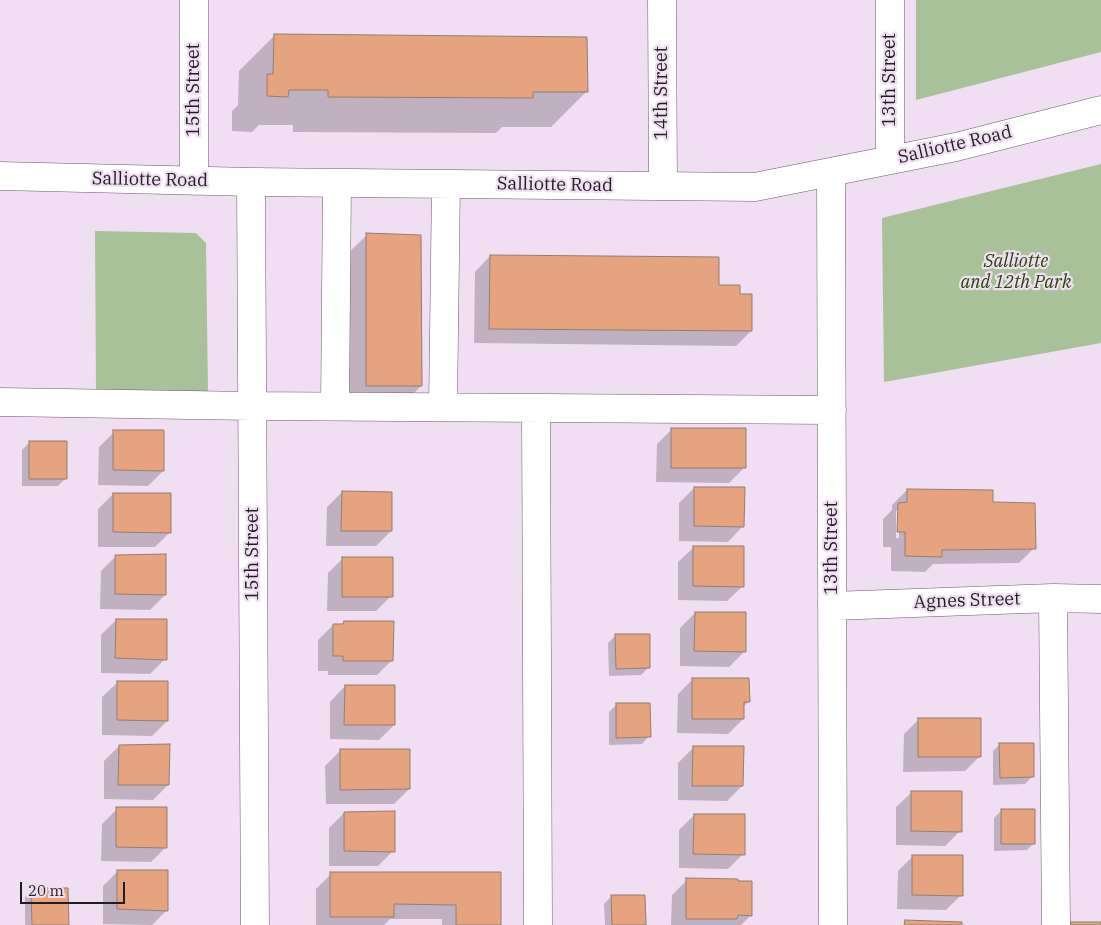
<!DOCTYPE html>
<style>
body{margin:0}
#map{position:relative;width:1101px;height:925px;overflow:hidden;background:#f0def2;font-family:"IBM Plex Serif",serif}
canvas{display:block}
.scale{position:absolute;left:20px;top:882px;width:105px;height:22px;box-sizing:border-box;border:2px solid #221c23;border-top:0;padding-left:6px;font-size:15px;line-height:18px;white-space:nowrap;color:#221c23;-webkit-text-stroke:4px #f0def2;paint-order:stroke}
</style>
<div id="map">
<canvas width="1101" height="925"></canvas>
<div class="scale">20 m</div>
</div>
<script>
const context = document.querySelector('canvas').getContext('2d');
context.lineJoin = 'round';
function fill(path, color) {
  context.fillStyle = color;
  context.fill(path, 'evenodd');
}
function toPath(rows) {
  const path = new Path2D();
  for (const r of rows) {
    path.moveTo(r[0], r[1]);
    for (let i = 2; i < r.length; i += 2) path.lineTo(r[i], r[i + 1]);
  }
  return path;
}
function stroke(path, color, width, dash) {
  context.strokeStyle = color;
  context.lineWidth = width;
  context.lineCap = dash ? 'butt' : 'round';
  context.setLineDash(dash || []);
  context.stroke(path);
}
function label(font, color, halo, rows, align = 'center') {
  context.font = font + ' "IBM Plex Serif",serif';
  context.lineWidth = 4.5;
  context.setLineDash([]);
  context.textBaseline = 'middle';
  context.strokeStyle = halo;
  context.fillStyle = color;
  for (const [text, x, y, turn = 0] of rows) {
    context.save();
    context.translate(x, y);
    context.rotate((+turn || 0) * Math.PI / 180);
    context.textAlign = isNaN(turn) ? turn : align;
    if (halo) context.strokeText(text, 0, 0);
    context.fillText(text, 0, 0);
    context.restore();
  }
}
fill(toPath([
 [916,0,1101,0,1101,52,916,100],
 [1101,164,1101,343,884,382,882,218],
 [95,231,196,233,206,243,208,395,96,392]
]), '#a8c198');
fill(toPath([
 [274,36,587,91,551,127,502,127,496,133,293,132,293,125,259,125,252,132,232,131,232,111,238,105,239,71],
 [367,235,421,386,399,408,345,407,345,256],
 [490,256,718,287,739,295,751,331,736,346,474,343,475,272],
 [672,429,744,468,729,483,656,482,657,444],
 [114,432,163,471,148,486,98,485,99,447],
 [30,442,66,478,58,486,22,486,22,450],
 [694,488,743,526,728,542,679,541,679,503],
 [907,490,991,503,1034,548,1019,563,933,564,925,572,891,571,891,547,883,547,883,519,892,510,892,505],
 [899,509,899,538,896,538,896,511],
 [342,492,391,531,376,546,326,546,327,507],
 [113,494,170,532,155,547,98,547,98,509],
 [694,547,743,586,727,601,678,600,678,562],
 [116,556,165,595,150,610,100,609,101,571],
 [343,558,391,596,376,611,327,611,328,573],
 [695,613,744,652,729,667,680,666,680,628],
 [116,620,165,659,150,674,101,673,101,635],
 [344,622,392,660,377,675,328,675,328,671,318,671,318,640,333,625,341,625],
 [616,635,648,668,641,675,609,676,608,643],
 [693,679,748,702,743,707,743,719,728,734,677,733,678,694],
 [118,682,167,721,152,736,102,735,102,697],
 [345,686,394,725,379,740,330,739,330,702],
 [617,704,649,736,642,744,609,745,609,712],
 [919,719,980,756,965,771,903,772,904,734],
 [1000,744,1032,777,1025,784,993,785,993,751],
 [119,746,168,785,153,800,104,799,104,761],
 [693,748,742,786,727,801,678,800,678,763],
 [340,751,409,789,394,804,326,804,325,766],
 [912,792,960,831,945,846,896,845,896,807],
 [117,809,166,847,151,862,101,861,102,824],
 [1001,811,1034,843,1027,850,994,851,994,818],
 [344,813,393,851,378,866,329,866,329,828],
 [694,815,743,854,728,869,679,868,679,830],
 [913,856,961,895,946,910,897,909,898,871],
 [118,871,167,910,152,925,103,924,103,886],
 [500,873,500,925,442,925,442,919,390,919,384,925,316,925,316,889,331,874],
 [687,880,737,882,751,915,741,925,671,925,672,895],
 [32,890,67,925,25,925,25,897],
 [612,896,644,925,605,925,604,904]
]), '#0003');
const building = toPath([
 [274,34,587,37,588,92,533,92,533,98,328,97,328,90,289,90,288,97,267,96,267,74,273,74,274,34],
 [366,233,421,235,422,386,366,386,366,233],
 [490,255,719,257,719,285,740,285,740,294,752,294,752,331,489,329,490,255],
 [671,428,746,428,746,468,671,468,671,428],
 [113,430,164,430,164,471,113,470,113,430],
 [29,441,67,441,67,479,29,479,29,441],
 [694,487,745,487,744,527,694,526,694,487],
 [907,489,993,490,993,502,1035,503,1036,549,942,550,942,557,905,556,905,532,897,532,898,503,907,502,907,489],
 [342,491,392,492,392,531,341,531,342,491],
 [113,493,171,493,171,533,113,532,113,493],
 [693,546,744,546,744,587,693,586,693,546],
 [166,554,166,595,115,594,115,555,166,554],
 [342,557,393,557,393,597,342,597,342,557],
 [695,612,746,612,746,652,694,651,695,612],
 [116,619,167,619,167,660,115,658,116,619],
 [344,621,394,621,393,661,343,661,343,656,333,656,333,624,343,624,344,621],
 [615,634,650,634,650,668,616,669,615,634],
 [692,678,749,678,750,702,744,702,744,719,692,719,692,678],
 [117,681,168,681,168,721,117,720,117,681],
 [345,685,395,685,395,725,344,725,345,685],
 [616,703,650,703,651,737,616,738,616,703],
 [918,718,981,718,981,757,918,757,918,718],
 [999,743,1034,743,1034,777,1000,778,999,743],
 [170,744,169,785,118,785,119,745,170,744],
 [693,746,744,746,743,786,692,786,693,746],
 [340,749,410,749,410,789,340,790,340,749],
 [911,791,962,791,962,832,911,831,911,791],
 [116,807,167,807,167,848,116,847,116,807],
 [1001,809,1035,809,1035,844,1001,844,1001,809],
 [395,811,395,852,344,851,344,812,395,811],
 [694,814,745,814,745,855,693,854,694,814],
 [912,855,963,855,963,896,912,895,912,855],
 [117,870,168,870,168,911,117,909,117,870],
 [330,872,501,872,501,925,456,925,456,905,394,904,394,917,330,917,330,872],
 [686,878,738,879,738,881,752,881,752,916,738,915,737,919,686,919,686,878],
 [31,888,68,888,69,925,32,925,31,888],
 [611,895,645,895,646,925,612,925,611,895],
 [905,920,962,922,962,925,904,925,905,920],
 [1070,922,1101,922,1101,925,1070,925,1070,922]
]);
fill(building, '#e5a47f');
stroke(building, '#937d71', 1);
const minor = toPath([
 [662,0,663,186],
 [890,160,890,0],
 [831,172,833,925],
 [0,176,251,182,755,187,956,147,1101,110],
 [194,181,194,0],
 [251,182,255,925],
 [0,402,253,406,832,410],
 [335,406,337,183],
 [443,407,446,184],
 [536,408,538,925],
 [1053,598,1056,925],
 [832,606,1053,598,1101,599]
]);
stroke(minor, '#6a5a6b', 29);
stroke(minor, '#fff', 28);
label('18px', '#221c23', '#f0def2', [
 ["13th Street",890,80,-90],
 ["15th Street",194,90,-90],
 ["14th Street",662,93,-90],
 ["Salliotte Road",955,145,-13],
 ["Salliotte Road",150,180,1],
 ["Salliotte Road",555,185,1],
 ["13th Street",832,548,-90],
 ["15th Street",253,554,-90],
 ["Agnes Street",967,601,-2]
]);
label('italic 18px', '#254604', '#f0def2', [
 ["Salliotte",1016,262],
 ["and 12th Park",1016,283]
]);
</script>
